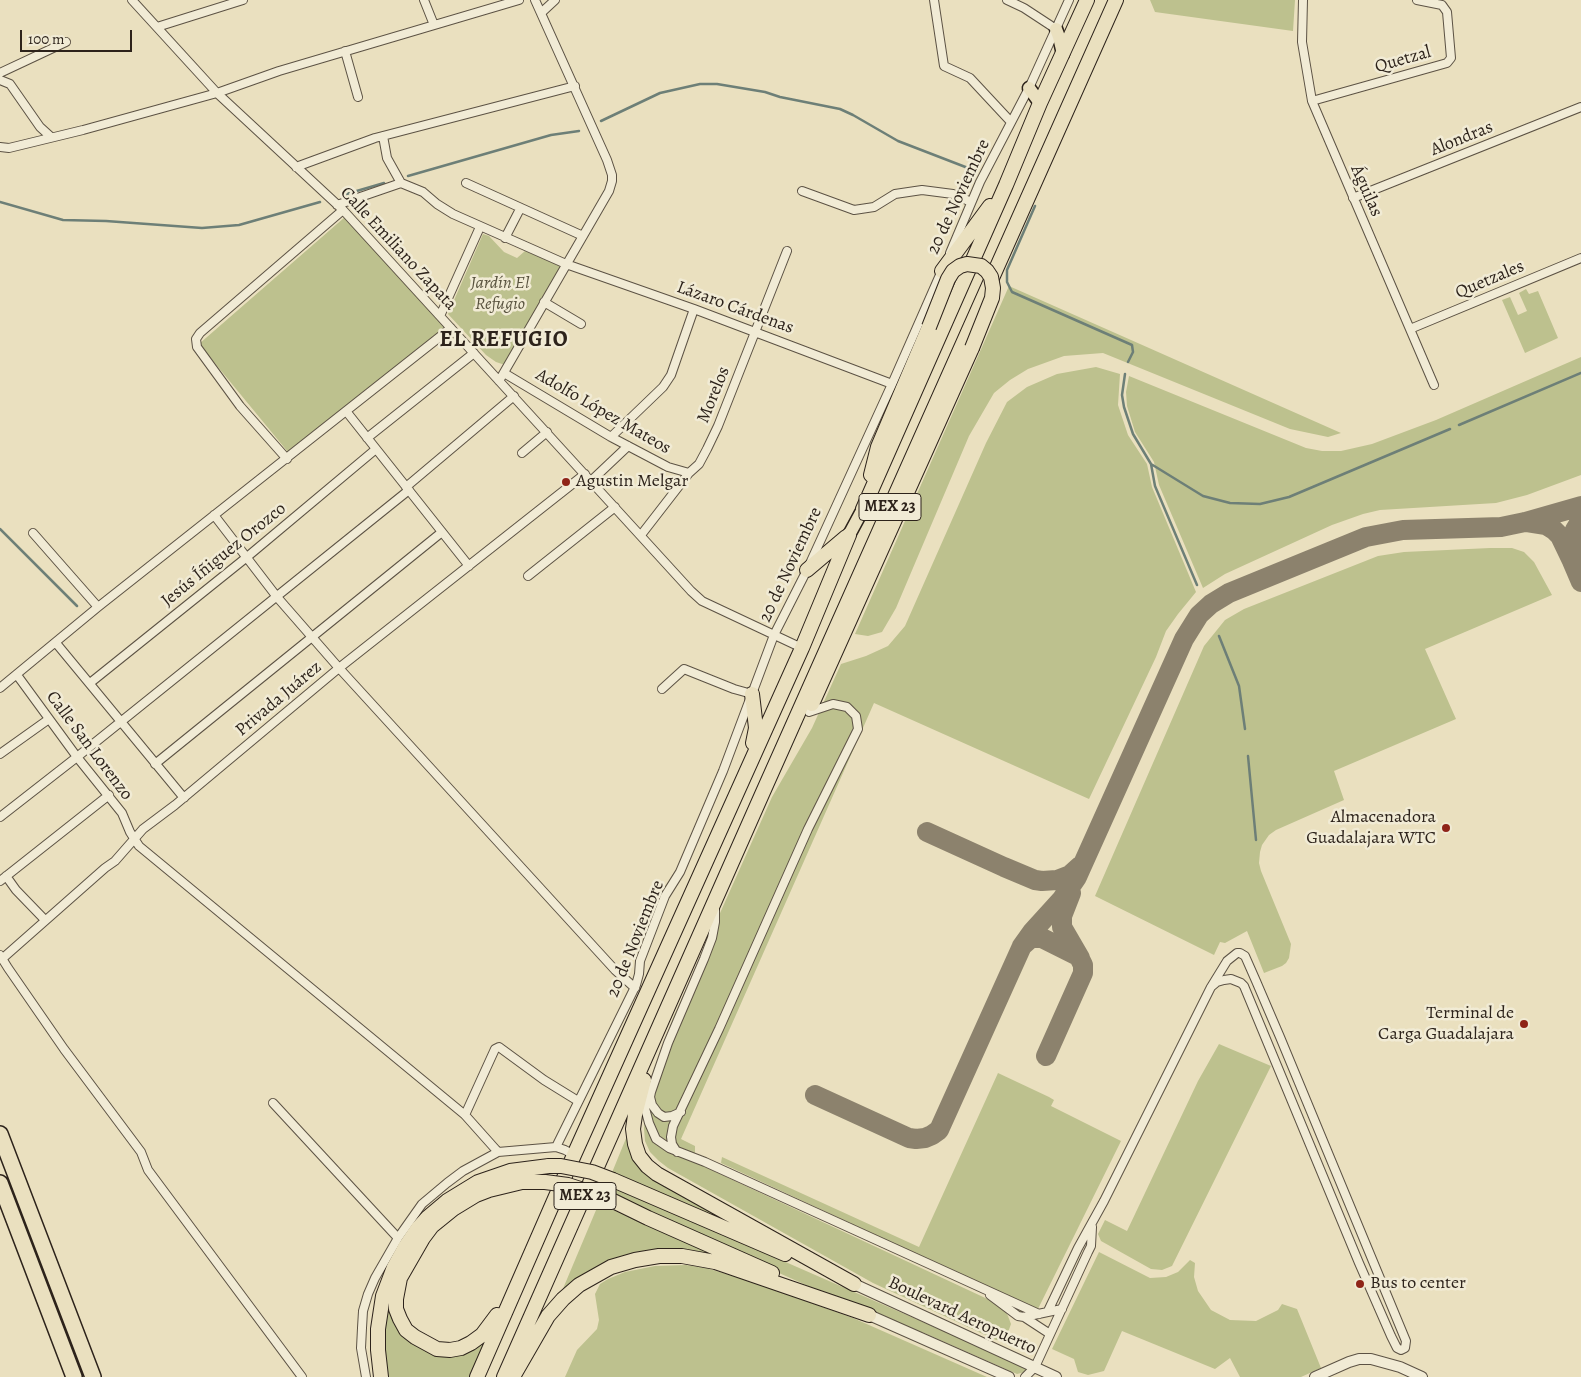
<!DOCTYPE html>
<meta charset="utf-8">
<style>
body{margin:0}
#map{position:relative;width:1581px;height:1377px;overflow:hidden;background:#eae0bf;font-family:Alegreya,serif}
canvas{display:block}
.scale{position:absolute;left:20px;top:30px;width:112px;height:22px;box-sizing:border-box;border:2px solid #2d231b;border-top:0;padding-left:6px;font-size:15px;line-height:18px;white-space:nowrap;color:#2d231b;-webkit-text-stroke:4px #f1ebd5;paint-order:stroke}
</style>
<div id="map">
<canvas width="1581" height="1377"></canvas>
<div class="scale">100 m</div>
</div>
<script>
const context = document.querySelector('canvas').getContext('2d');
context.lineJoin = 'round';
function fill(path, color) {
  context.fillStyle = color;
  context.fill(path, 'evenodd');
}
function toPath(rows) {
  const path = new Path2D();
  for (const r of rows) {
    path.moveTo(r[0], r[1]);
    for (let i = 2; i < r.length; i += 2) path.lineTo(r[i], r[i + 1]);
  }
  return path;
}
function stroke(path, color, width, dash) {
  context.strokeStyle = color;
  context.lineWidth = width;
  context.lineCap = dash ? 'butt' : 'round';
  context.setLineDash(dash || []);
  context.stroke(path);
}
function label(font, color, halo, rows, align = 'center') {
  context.font = font + ' Alegreya,serif';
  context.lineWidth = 5;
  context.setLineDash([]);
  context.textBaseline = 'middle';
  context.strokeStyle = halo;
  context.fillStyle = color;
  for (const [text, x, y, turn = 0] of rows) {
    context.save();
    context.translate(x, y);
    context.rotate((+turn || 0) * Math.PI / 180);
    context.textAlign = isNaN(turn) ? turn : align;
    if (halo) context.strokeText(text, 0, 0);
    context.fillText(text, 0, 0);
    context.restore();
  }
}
fill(toPath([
 [1150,0,1295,0,1293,31,1155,12],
 [345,217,445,328,288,452,199,344],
 [483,234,489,236,504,252,517,258,525,251,561,265,505,365,496,362,486,355,448,314],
 [1009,286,1341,433,1328,437,1290,429,1103,353,1064,356,1028,369,1010,380,994,393,969,436,896,608,882,632,868,636,855,634],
 [1526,289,1529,294,1538,291,1558,338,1525,353,1502,300,1510,297,1518,315,1527,311,1519,293],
 [1581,357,1581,475,1527,495,1496,503,1380,510,1363,514,1332,525,1225,574,1203,588,1159,485,1154,462,1135,432,1127,406,1126,392,1129,376,1306,448,1322,451,1341,451,1372,444,1436,420],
 [1096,367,1120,374,1118,405,1128,435,1147,464,1152,487,1196,592,1178,614,1166,631,1156,657,1089,799,874,703,681,1139,695,1146,695,1157,699,1163,705,1167,996,1303,1004,1309,1008,1316,1011,1324,1006,1338,1002,1340,996,1340,873,1283,668,1168,659,1161,650,1152,645,1141,644,1128,652,1075,673,1018,772,797,812,728,841,664,866,656,888,646,905,626,986,443,1007,402,1027,387,1057,374],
 [1490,548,1512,548,1524,552,1534,562,1552,595,1425,649,1456,719,1334,771,1344,800,1276,830,1269,835,1262,845,1260,852,1259,863,1261,871,1291,944,1289,958,1286,963,1282,966,1264,973,1247,931,1225,943,1220,942,1214,955,1095,896,1204,646,1225,620,1244,609,1378,556,1404,552],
 [1219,1044,1271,1066,1172,1266,1162,1270,1151,1269,1101,1241,1098,1234,1105,1220,1127,1231,1198,1081],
 [998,1073,1049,1097,1054,1100,1051,1106,1121,1141,1034,1317,1019,1313,1014,1302,1005,1295,721,1163,722,1157,919,1247],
 [629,1131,635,1156,791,1255,611,1175],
 [614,1187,1028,1368,1025,1372,1017,1374,922,1332,911,1332,609,1197],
 [599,1203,606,1205,741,1266,683,1251,607,1262,593,1269,562,1291],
 [1099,1252,1150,1278,1166,1277,1178,1272,1190,1260,1195,1263,1194,1277,1198,1291,1211,1310,1230,1320,1256,1321,1278,1310,1282,1304,1297,1309,1321,1368,1301,1377,1240,1377,1230,1358,1215,1369,1122,1331,1104,1371,1088,1375,1078,1372,1074,1359,1052,1349],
 [686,1265,706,1268,747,1280,853,1318,987,1377,565,1377,577,1350,597,1329,599,1320,595,1294,600,1284,608,1279,625,1272,655,1266],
 [387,1301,391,1305,411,1340,466,1352,486,1342,471,1377,388,1377,384,1355,384,1330]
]), '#bdc18e');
stroke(toPath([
 [601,121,660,93,700,84,717,84,765,92,780,97,840,109,853,115,898,141,968,168],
 [408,176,551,135,579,131],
 [343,195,384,183],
 [0,202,63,220,106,221,202,228,239,225,320,202],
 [1035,206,1007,270,1007,282,1012,292,1132,345,1133,352,1128,362],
 [1125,374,1122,395,1124,407,1133,434,1151,464,1155,486,1197,585],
 [1459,425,1581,373],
 [1151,464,1203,496,1230,503,1260,504,1289,497,1450,429],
 [0,529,77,606],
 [1219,636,1239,686,1245,729],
 [1248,756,1256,840]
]), '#6d7f77', 2.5);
stroke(toPath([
 [1527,522,1546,525,1554,530,1560,536,1572,561,1571,551,1573,540,1575,530,1581,520],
 [1572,561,1581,582],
 [927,832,1004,867,1035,880,1042,881,1057,880,1070,875,1080,866],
 [1071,893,1062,916,1062,927,1080,958],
 [1022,946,1031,938,1042,938,1076,955,1079,957,1083,965,1083,973,1046,1056],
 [815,1095,909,1138,916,1139,925,1138,932,1135,939,1130,1022,946,1032,932,1062,899,1077,877,1184,639,1199,615,1211,604,1229,593,1366,537,1403,530,1501,527,1525,522,1581,506]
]), '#8c826d', 20);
const minor = toPath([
 [132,0,217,93,343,210,691,591,702,601,802,648],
 [424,0,434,25],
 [934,0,944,66,970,78,1011,122],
 [1007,0,1024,8,1056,29],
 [1303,0,1302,42,1312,101,1434,385],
 [541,13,555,0],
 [157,27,243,0],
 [345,51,358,97],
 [0,73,66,42],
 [0,80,10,84,40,127,51,137],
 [1312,101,1447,63,1451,58,1447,12,1442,5,1417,0],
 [383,136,387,158,401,183,423,192,437,204,453,214,566,264,694,309,892,384],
 [0,147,9,148,83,130,217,93,279,71,519,0],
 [296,167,375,138,575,86],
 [466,183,583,236],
 [802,191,854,210,874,207,895,194,922,190,953,194,971,202],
 [1353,198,1581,107],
 [337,205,401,183],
 [505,238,520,209],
 [950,253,980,182,1029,88,1069,0],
 [544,302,581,324],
 [440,316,480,227],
 [1410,329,1581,258],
 [504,373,611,437,668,467,689,473],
 [499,381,609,191,612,181,612,175,607,160,535,0],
 [346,411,469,566],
 [611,437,663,387,671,375,694,309],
 [367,438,474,353],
 [522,453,547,432],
 [287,459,240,406,197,347,196,339,200,333,343,210],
 [591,481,628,446],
 [406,487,514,396],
 [214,515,277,597,339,668,615,970,635,988],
 [33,533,98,607],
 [641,535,689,473,699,464,707,449,718,426,787,251],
 [528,576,615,507],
 [56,643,184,798],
 [17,675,77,757,122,813,130,832,139,846,465,1115,498,1152],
 [90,683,247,557,376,449],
 [0,688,98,607,451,328],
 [662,689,684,669,734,689,752,694],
 [0,754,49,719],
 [155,764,442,532],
 [0,817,77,757,409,490],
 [6,876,16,890,45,920],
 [0,881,109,795],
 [0,955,8,968,64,1049,141,1152,148,1170,302,1377],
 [3,958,105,868,115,861,143,829,175,805,339,668,585,474],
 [642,1097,649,1123,656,1139,669,1148,705,1162,1039,1314],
 [273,1103,398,1238],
 [681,1112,672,1116,664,1117,658,1113,652,1105,650,1097,651,1092,668,1043,704,959,712,938,715,922,715,907],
 [465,1115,495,1049,499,1047,544,1080,578,1101],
 [556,1147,636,985,639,974,640,961,665,896,680,872,723,771,774,635,807,570,892,384,943,268],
 [677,1152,672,1144,671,1137,673,1126,719,1029,808,829,858,729,856,716,847,707,833,704,809,712],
 [990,1295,1018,1316,1024,1317,1062,1309],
 [1048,1311,1078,1248,1104,1201,1211,987,1227,961,1237,953,1240,953,1245,956,1256,981,1280,1037,1406,1341,1405,1348,1401,1350,1397,1348,1391,1336,1359,1263,1244,986,1241,983,1231,979,1224,980,1217,982,1211,987],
 [1024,1317,1050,1334],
 [366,1377,361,1348,362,1328,363,1311,368,1294,375,1278,398,1238,422,1204,447,1183,463,1171,498,1152,556,1147,565,1150,574,1155],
 [1025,1377,1035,1367,1088,1252,1091,1246,1092,1227]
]);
const tertiary = toPath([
 [854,1284,1056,1377],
 [869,1315,1009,1377],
 [1315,1377,1349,1362,1359,1359,1371,1359,1400,1367,1422,1377]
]);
const primary = toPath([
 [1056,29,1059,37,1063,54],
 [1029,88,1040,103],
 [849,535,863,509]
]);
const trunk = toPath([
 [942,271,990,206],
 [871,475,878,447,929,327],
 [863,509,1006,185,1040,103,1087,0],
 [807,570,846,537],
 [752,694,756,728,753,743],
 [812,704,972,348],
 [644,1080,635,1115,633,1129,635,1144,639,1156,647,1166,657,1174,854,1284],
 [613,1180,785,1254],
 [605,1197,648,1218,772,1273],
 [497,1315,482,1335,471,1343,461,1348,450,1350,437,1349,415,1337,406,1330,400,1319,396,1309,396,1299,400,1278,423,1238,432,1226,453,1209,476,1195,489,1190,522,1182,545,1182],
 [514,1375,548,1316,563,1299,579,1285,611,1267,635,1260,659,1256,682,1256,715,1262,869,1315],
 [381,1377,378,1350,378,1329,383,1296,394,1267,405,1247,418,1228,428,1217,447,1201,478,1182,510,1171,549,1166],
 [477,1377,574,1155,802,648,849,535],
 [504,1377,763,792,1116,0]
]);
const motorway = toPath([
 [0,1134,93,1377],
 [0,1183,74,1377]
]);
stroke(minor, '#5c5244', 10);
stroke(tertiary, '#5c5244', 12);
stroke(primary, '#2d231b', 15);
stroke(trunk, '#2d231b', 16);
stroke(motorway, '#2d231b', 18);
stroke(minor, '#f1ebd5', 8);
stroke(tertiary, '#f1ebd5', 10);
stroke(primary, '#eae0bf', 12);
stroke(trunk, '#eae0bf', 14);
stroke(motorway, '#eae0bf', 15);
const trunkBridge = toPath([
 [929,327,948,279,953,271,960,266,967,264,981,266,987,271,991,277,993,288,992,298,972,348],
 [549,1166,561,1166,592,1172,613,1180],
 [545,1182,568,1185,605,1197]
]);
stroke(trunkBridge, '#2d231b', 16, []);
stroke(trunkBridge, '#eae0bf', 14);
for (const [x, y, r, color] of [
 [566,482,5,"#8f2418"],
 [1446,828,5,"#8f2418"],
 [1524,1024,5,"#8f2418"],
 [1360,1284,5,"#8f2418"]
]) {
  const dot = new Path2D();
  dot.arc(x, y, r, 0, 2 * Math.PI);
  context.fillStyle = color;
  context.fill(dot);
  stroke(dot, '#f1ebd5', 2);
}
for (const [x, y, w] of [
 [890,507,62],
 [585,1196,62]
]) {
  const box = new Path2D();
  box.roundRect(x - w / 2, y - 13.5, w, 27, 4);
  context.fillStyle = '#f1ebd5';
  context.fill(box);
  stroke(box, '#2d231b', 1);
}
label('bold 16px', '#2d231b', null, [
 ["MEX 23",890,507],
 ["MEX 23",585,1196]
]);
label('18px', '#2d231b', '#f1ebd5', [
 ["Quetzal",1403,60,-16],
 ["Alondras",1462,139,-22],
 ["Águilas",1366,191,66],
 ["20 de Noviembre",959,197,-65],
 ["Calle Emiliano Zapata",398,249,47],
 ["Quetzales",1490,280,-23],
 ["Lázaro Cárdenas",735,308,20],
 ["Morelos",714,395,-68],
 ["Adolfo López Mateos",603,412,30],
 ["Jesús Íñiguez Orozco",224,555,-39],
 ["20 de Noviembre",791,565,-65],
 ["Privada Juárez",279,699,-40],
 ["Calle San Lorenzo",89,746,53],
 ["20 de Noviembre",636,939,-68],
 ["Boulevard Aeropuerto",962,1316,25]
]);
label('italic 18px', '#58523e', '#f1ebd5', [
 ["Jardín El",500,284],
 ["Refugio",500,305]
]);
label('18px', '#2d231b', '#f1ebd5', [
 ["Agustin Melgar",576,482],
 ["Almacenadora",1436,818,"right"],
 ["Guadalajara WTC",1436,839,"right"],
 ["Terminal de",1514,1014,"right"],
 ["Carga Guadalajara",1514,1035,"right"],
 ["Bus to center",1370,1284]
], 'left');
context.letterSpacing = '1px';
label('bold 22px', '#2d231b', '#f1ebd5', [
 ["EL REFUGIO",504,341]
]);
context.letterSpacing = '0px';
</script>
